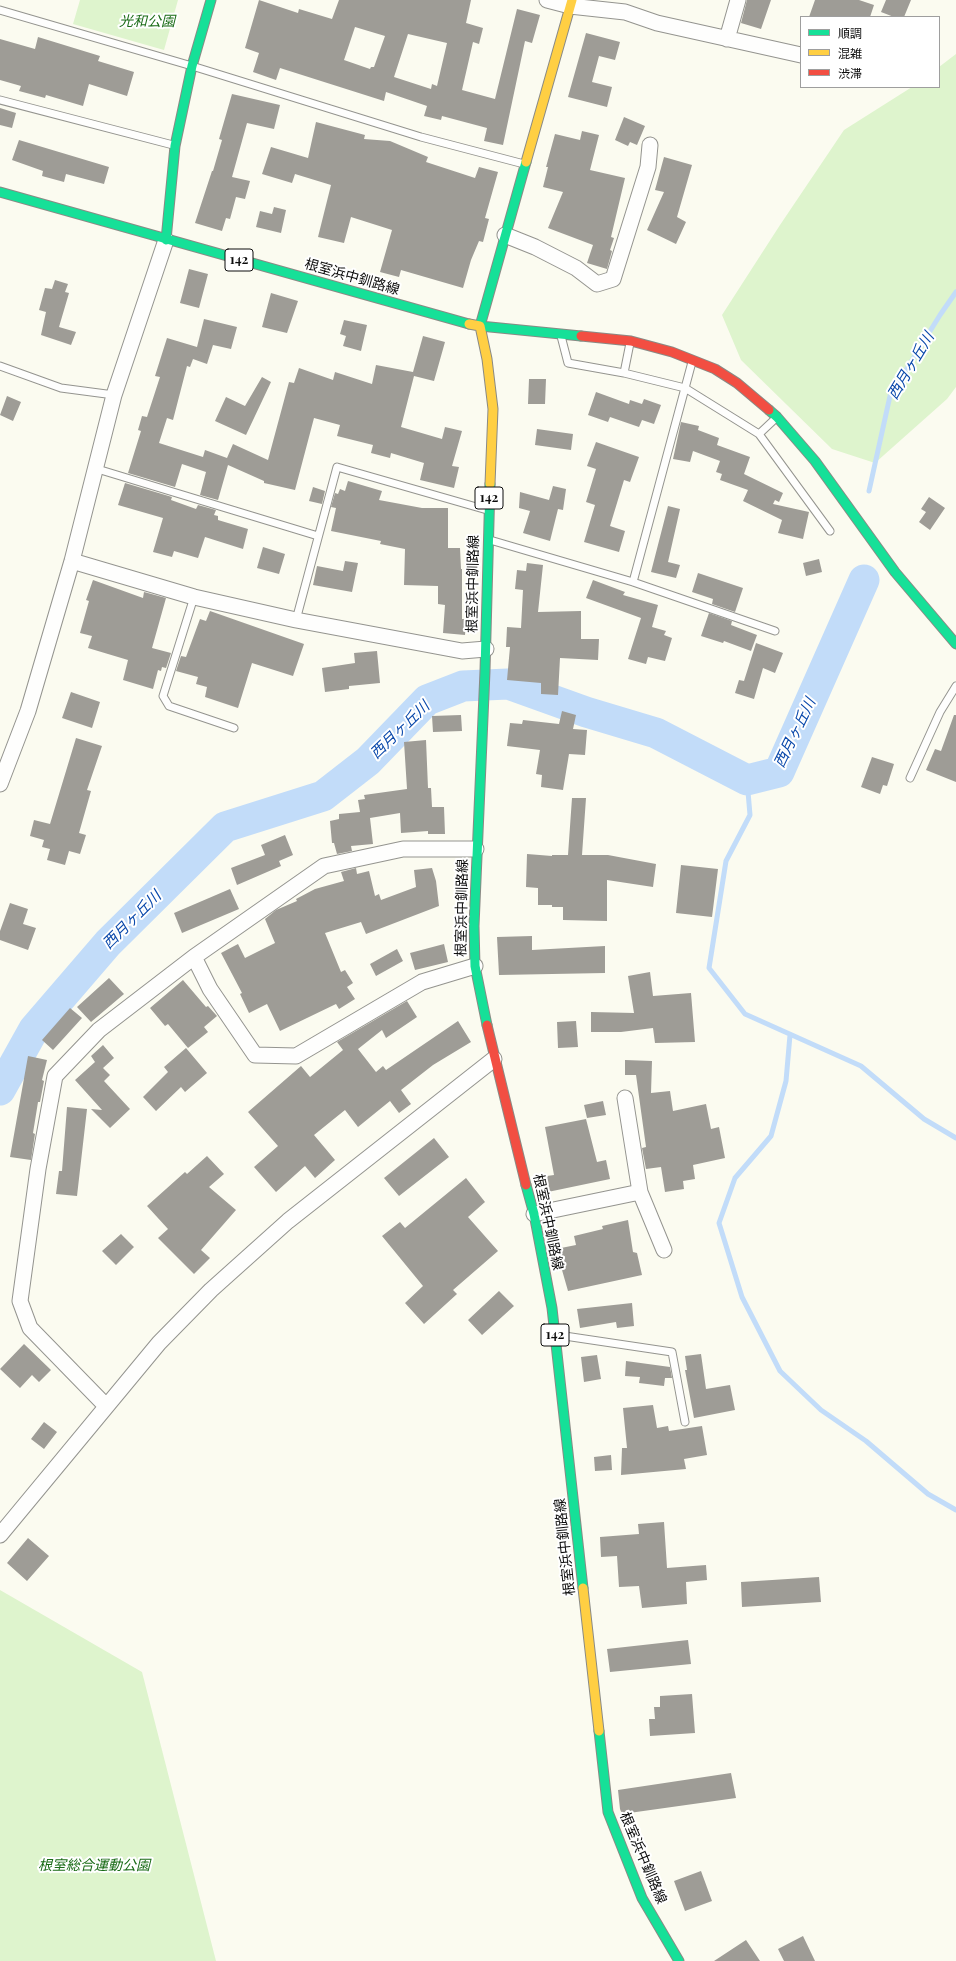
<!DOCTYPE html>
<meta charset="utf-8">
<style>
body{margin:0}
#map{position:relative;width:956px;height:1961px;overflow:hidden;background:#fbfbf0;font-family:"Playfair Display","Noto Sans JP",serif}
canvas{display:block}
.legend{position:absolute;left:800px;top:16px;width:140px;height:72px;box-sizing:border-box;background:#fff;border:1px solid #9e9e9e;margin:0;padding:5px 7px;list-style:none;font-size:12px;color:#0c0c0c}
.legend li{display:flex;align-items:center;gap:8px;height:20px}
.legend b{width:20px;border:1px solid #9e9e9e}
</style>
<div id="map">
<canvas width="956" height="1961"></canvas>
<ul class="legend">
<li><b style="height:5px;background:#16e098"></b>順調</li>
<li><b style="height:5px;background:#ffcf43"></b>混雑</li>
<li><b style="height:5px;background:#f24e42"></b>渋滞</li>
</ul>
</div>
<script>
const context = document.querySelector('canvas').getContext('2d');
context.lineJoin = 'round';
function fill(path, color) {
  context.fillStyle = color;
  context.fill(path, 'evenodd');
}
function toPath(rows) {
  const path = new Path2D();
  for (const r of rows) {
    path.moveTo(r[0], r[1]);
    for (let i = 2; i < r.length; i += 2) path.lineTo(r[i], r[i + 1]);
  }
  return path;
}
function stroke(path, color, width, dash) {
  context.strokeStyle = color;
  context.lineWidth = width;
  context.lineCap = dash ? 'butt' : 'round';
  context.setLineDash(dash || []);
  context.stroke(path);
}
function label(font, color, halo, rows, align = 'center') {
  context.font = font + ' "Playfair Display","Noto Sans JP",serif';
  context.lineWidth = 4;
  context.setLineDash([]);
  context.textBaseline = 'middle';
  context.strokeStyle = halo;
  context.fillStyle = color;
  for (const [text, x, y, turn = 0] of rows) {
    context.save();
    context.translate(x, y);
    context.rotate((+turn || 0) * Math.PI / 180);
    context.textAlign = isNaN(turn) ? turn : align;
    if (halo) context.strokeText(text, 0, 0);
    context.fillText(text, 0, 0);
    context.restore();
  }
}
fill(toPath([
 [80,0,178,0,164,50,73,24],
 [956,54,956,387,947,399,875,463,832,449,741,360,722,315,780,225,844,130,912,87,939,87,939,67],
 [0,1590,142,1672,216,1961,0,1961]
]), '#def4cd');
stroke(toPath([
 [869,491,890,396,940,315,956,292],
 [747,780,750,815,726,861,709,968,745,1014,861,1066,924,1119,956,1138],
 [790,1035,786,1081,771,1136,735,1178,719,1223,742,1297,780,1371,821,1410,866,1441,928,1494,956,1510]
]), '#c2dcf9', 5);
stroke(toPath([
 [0,1090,34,1029,108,943,225,827,323,796,368,761,427,700,463,686,508,684,586,712,656,733,747,780,779,772,864,580]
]), '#c2dcf9', 31);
fill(toPath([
 [259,0,298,13,299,9,332,19,339,0,471,0,466,23,483,28,479,44,473,42,462,90,495,99,517,9,540,15,532,43,525,41,503,145,484,141,487,128,442,116,441,120,424,116,427,106,386,92,384,101,280,68,276,80,253,72,259,53,245,48],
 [355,27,385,36,374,67,371,67,370,69,344,60],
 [408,34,447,43,437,86,432,84,431,89,394,77],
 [747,0,771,0,761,29,741,23],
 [815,0,859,0,874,5,870,17,809,17],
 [886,0,911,0,904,17,894,17,881,12],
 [586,33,620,42,615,60,599,56,592,82,612,87,607,107,568,97],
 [38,37,100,56,98,61,134,72,127,96,89,84,83,106,46,95,45,98,19,91,21,86,0,80,0,39,35,49],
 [232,94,280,105,274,129,247,123,232,177,250,181,245,199,236,197,230,219,226,218,222,231,195,223,212,171,213,171,222,140,219,139],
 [0,108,16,113,12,128,0,125],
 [624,117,645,126,637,145,630,142,628,146,615,140],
 [316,122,365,135,364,139,390,141,428,157,426,162,475,178,479,167,498,172,485,218,489,219,483,242,479,241,471,260,463,288,401,270,399,277,380,272,392,230,351,217,344,243,318,237,331,185,295,174,292,183,262,174,271,147,308,158],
 [582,131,599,135,590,170,625,178,611,237,614,238,610,250,612,251,607,269,587,263,593,245,548,228,563,192,543,187,548,167,546,167,555,134,580,140],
 [19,140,109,167,104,184,66,174,64,182,42,176,43,171,12,160],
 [664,157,692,165,677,217,686,222,676,244,647,230,664,192,655,190],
 [274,207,286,210,281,233,256,227,260,211,272,214],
 [189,269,208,274,199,308,180,303],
 [55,280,68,284,65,292,69,293,59,327,76,332,71,345,41,335,46,312,39,310,45,288,52,289],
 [271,293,298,301,287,333,262,327],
 [204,319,237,327,231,349,213,345,207,364,193,359,190,367,187,366,173,420,167,418,159,443,203,457,205,450,227,458,233,444,268,460,289,382,294,383,299,368,333,380,335,372,372,384,376,365,413,372,423,336,445,342,434,381,414,376,401,427,442,439,445,427,462,431,452,466,459,467,454,488,420,480,424,463,391,453,390,458,371,453,373,445,337,436,340,425,314,418,295,490,264,483,264,481,228,465,218,500,200,495,206,472,182,464,175,487,128,473,141,431,138,430,142,416,147,417,160,377,155,376,167,338,197,347],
 [344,320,367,325,361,351,343,346,346,336,340,334],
 [262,377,271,382,246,435,215,421,226,397,245,406],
 [529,379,546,379,545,404,528,404],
 [596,392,629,404,630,400,642,404,644,399,661,405,654,424,642,420,639,427,610,417,608,422,588,415],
 [7,396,21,402,13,421,0,415],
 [681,422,699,426,698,430,719,438,717,445,750,457,744,474,783,493,779,502,775,500,773,504,809,512,803,539,778,533,782,520,743,501,748,490,720,480,722,474,716,472,720,461,693,451,690,462,673,459],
 [537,429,573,434,571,450,535,445],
 [596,442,639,457,630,482,624,480,610,526,625,531,619,552,584,542,595,505,586,502,596,469,587,466],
 [348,481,382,491,379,500,422,508,448,508,448,548,460,548,461,569,462,569,462,619,466,619,465,635,443,633,445,605,438,604,438,586,404,585,405,549,380,544,381,541,331,531,336,508,331,507,335,493,338,494,340,489,345,491],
 [125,483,172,497,171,500,196,509,198,505,216,510,214,515,218,516,218,520,248,529,243,549,205,537,198,558,174,551,172,557,153,552,163,518,118,505],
 [553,486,566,489,563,510,558,509,550,541,523,533,530,511,519,508,520,492,549,500],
 [313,487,325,491,322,504,309,501],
 [929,497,945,508,930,530,919,522,926,512,921,509],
 [668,506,680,509,668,562,680,565,676,578,651,572],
 [263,547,285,554,279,574,257,568],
 [819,559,822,572,806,576,803,563],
 [345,561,358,563,352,592,313,585,317,566,343,571],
 [527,563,543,565,538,612,581,611,581,639,599,639,598,660,560,658,558,695,541,694,541,683,507,680,510,647,506,647,507,627,521,628,523,590,515,589,517,570,526,571],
 [698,573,743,588,735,612,712,604,713,599,692,592],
 [93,580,143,598,144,592,166,598,152,648,171,653,166,668,162,667,161,671,158,670,153,689,123,680,128,660,88,648,92,636,80,633,89,601,86,600],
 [593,580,625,592,623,595,658,605,652,627,666,631,664,635,672,638,665,661,648,657,646,664,628,659,641,618,586,598],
 [210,611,304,644,293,676,252,663,238,708,205,697,207,687,196,684,198,677,176,671,181,656,186,657,200,619,206,621],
 [709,613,732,621,731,625,757,635,751,651,724,641,723,643,701,636],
 [756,643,783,653,775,673,763,668,754,699,735,693,739,680,744,681],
 [377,651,380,683,349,686,349,689,325,692,322,668,355,663,354,653],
 [71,692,100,702,92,728,62,718],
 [562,711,576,715,573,729,587,730,585,755,569,754,563,790,541,787,542,775,536,774,540,750,507,746,510,723,522,724,523,720,559,724],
 [461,715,462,731,433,732,432,716],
 [954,715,956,715,956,782,926,770,935,749,941,751],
 [76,738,102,746,87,790,91,791,79,833,86,835,80,854,69,851,65,865,47,860,50,849,42,847,44,840,30,836,34,820,50,824],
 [426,740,428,788,431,788,432,807,444,807,445,834,428,834,428,831,401,833,400,813,370,818,373,844,351,846,352,851,337,854,334,843,332,843,330,821,339,819,339,814,360,812,358,800,365,799,364,795,407,789,404,742],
 [872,757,894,764,887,786,883,785,880,794,861,787],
 [572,798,586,798,582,855,608,855,656,864,653,887,607,880,607,921,563,920,563,907,552,907,552,905,538,905,538,888,526,887,527,854,552,856,552,855,568,855],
 [285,835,293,855,279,861,281,866,237,885,231,868,265,855,261,845],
 [681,865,718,869,712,917,676,913],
 [356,868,357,874,369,871,375,896,379,894,381,900,416,887,414,870,432,868,436,881,439,906,366,934,361,922,325,933,341,972,345,970,353,983,347,987,355,999,339,1009,336,1004,280,1031,267,1004,249,1013,240,994,242,993,221,953,238,944,245,958,275,943,265,919,276,910,297,901,296,899,315,889,344,881,341,872],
 [230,889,239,909,182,933,174,913],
 [10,903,28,909,23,924,36,928,28,950,0,940,0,931],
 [532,936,532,950,605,946,605,973,499,975,497,937],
 [444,944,448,962,415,970,410,953],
 [397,949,403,961,376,976,370,964],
 [650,972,653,996,691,993,695,1042,655,1043,653,1028,621,1032,591,1032,591,1012,634,1013,628,976],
 [109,978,124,994,91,1022,77,1007],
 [183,980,206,1007,208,1006,217,1016,204,1027,208,1032,188,1048,168,1024,165,1026,150,1008],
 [407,1001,417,1017,386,1038,382,1030,358,1049,376,1072,383,1066,386,1070,458,1021,471,1042,433,1065,401,1090,411,1104,399,1113,390,1101,358,1127,345,1110,314,1135,335,1160,315,1178,305,1166,276,1192,254,1167,278,1146,248,1112,301,1066,310,1077,343,1050,337,1042],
 [70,1008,82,1018,53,1050,42,1040],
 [576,1021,578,1047,558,1048,557,1022],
 [103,1045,114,1058,103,1068,110,1075,104,1081,130,1109,110,1128,91,1109,102,1110,75,1080,95,1062,91,1056],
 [186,1048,207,1073,185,1092,181,1087,156,1111,143,1097,168,1072,164,1067],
 [28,1056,47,1060,42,1080,44,1081,40,1102,38,1102,33,1133,35,1134,31,1160,10,1157],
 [625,1060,652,1061,651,1093,670,1091,673,1111,706,1104,711,1129,719,1127,725,1158,693,1165,695,1179,683,1181,684,1189,665,1192,661,1167,646,1169,642,1148,646,1147,636,1075,625,1075],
 [603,1101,606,1115,587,1118,584,1105],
 [67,1107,87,1109,77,1196,56,1194,59,1171,62,1171],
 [586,1119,597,1162,606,1160,610,1179,543,1193,540,1177,554,1175,545,1127],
 [434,1138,449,1157,399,1196,384,1178],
 [207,1156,224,1174,209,1187,236,1210,201,1250,210,1258,194,1274,158,1238,168,1229,147,1206,185,1172,187,1174],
 [466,1178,485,1202,468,1217,498,1251,453,1290,457,1294,424,1324,405,1303,423,1286,382,1236,400,1222,405,1228],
 [628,1220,633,1252,637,1253,642,1275,568,1291,556,1249,576,1245,574,1236,603,1229,602,1226],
 [121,1234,134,1247,116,1265,102,1251],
 [499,1291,514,1306,482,1335,468,1320],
 [632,1303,634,1326,617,1328,616,1322,580,1328,577,1309],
 [24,1344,51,1370,39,1382,32,1375,20,1388,0,1369],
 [701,1354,706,1389,730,1385,735,1410,694,1418,685,1370,687,1370,685,1356],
 [597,1355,601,1379,584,1382,581,1357],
 [626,1361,670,1367,672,1378,665,1378,664,1386,639,1383,640,1377,625,1376],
 [653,1405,657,1428,668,1426,669,1431,702,1426,707,1455,684,1459,686,1469,621,1475,622,1448,627,1448,623,1408],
 [44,1422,57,1432,44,1449,31,1439],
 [611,1455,612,1470,595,1471,594,1457],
 [664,1522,667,1568,706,1565,707,1580,686,1582,687,1604,642,1608,639,1586,619,1587,617,1556,601,1557,600,1537,639,1534,638,1524],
 [28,1538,49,1556,27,1581,7,1563],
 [819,1577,821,1602,742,1607,741,1582],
 [688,1640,691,1664,610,1672,607,1649],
 [692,1694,695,1733,650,1736,649,1719,655,1719,654,1707,660,1707,660,1696],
 [731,1773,736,1798,622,1814,620,1809,618,1790],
 [701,1871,712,1901,685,1911,674,1881],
 [803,1936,815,1961,784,1961,778,1949],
 [746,1940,760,1961,714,1961]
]), '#9e9c96');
const lane = toPath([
 [0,10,192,66,421,137,524,164],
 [0,100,173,145],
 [561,336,568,363,624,373,685,388,759,434,830,531],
 [0,366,61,388,114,395],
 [624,373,630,343],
 [759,434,776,418],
 [94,468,318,536],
 [490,540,633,582,775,631],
 [633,582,692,362],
 [194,597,163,696,169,706,234,728],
 [296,620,337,467,487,510],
 [910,778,940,712,956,686],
 [558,1335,672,1352,685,1422]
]);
const street = toPath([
 [547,0,570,6,625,12,657,23,801,55],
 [727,39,738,0],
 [505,235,535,247,576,268,597,284,613,279,648,167,650,145],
 [72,561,194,597,296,620,462,651,486,649],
 [0,784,28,711,72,561,114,395,166,240],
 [194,957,210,989,255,1055,296,1056,422,982,475,966],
 [625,1098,640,1192,664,1250],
 [534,1214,640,1192],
 [106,1406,30,1328,20,1301,38,1169,55,1076,99,1030,194,957,324,866,403,849,476,849],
 [0,1535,159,1343,211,1290,288,1221,494,1059]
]);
const fast = toPath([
 [526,162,480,326,581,336],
 [0,192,469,324],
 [166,240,175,146,192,66,211,0],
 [769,410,777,417,815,461,895,572,956,644],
 [487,1025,475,966,474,926,485,671,490,484],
 [526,1185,534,1214,552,1308,583,1588],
 [599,1731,608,1812,642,1898,679,1961]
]);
const slow = toPath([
 [526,162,572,0],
 [469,324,480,326,487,359,493,409,490,484],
 [583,1588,599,1731]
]);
const jam = toPath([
 [581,336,631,341,672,352,715,369,737,383,769,410],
 [487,1025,526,1185]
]);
stroke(lane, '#94948f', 9);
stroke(street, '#94948f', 17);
stroke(fast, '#8a8a85', 11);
stroke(slow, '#8a8a85', 11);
stroke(jam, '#8a8a85', 11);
stroke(lane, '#fefefd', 7);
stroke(street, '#fefefd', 15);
stroke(fast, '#16e098', 9);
stroke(slow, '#ffcf43', 9);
stroke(jam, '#f24e42', 9);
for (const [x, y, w] of [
 [239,260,28],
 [489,498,28],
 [555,1335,28]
]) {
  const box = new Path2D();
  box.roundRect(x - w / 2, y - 11, w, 22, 3);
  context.fillStyle = '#fff';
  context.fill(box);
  stroke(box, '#0c0c0c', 1);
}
label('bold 13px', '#0c0c0c', null, [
 ["142",239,260],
 ["142",489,498],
 ["142",555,1335]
]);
label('italic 14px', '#196b16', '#fff', [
 ["光和公園",147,22],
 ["根室総合運動公園",94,1866]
]);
label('14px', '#0c0c0c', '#fff', [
 ["根室浜中釧路線",352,277,16],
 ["根室浜中釧路線",473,584,-89],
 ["根室浜中釧路線",462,908,-89],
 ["根室浜中釧路線",548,1222,78],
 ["根室浜中釧路線",565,1547,-96],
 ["根室浜中釧路線",643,1858,67]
]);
label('italic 15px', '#0948ab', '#fff', [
 ["西月ヶ丘川",911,366,-59],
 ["西月ヶ丘川",400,730,-44],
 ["西月ヶ丘川",795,733,-64],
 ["西月ヶ丘川",132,920,-45]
]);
</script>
